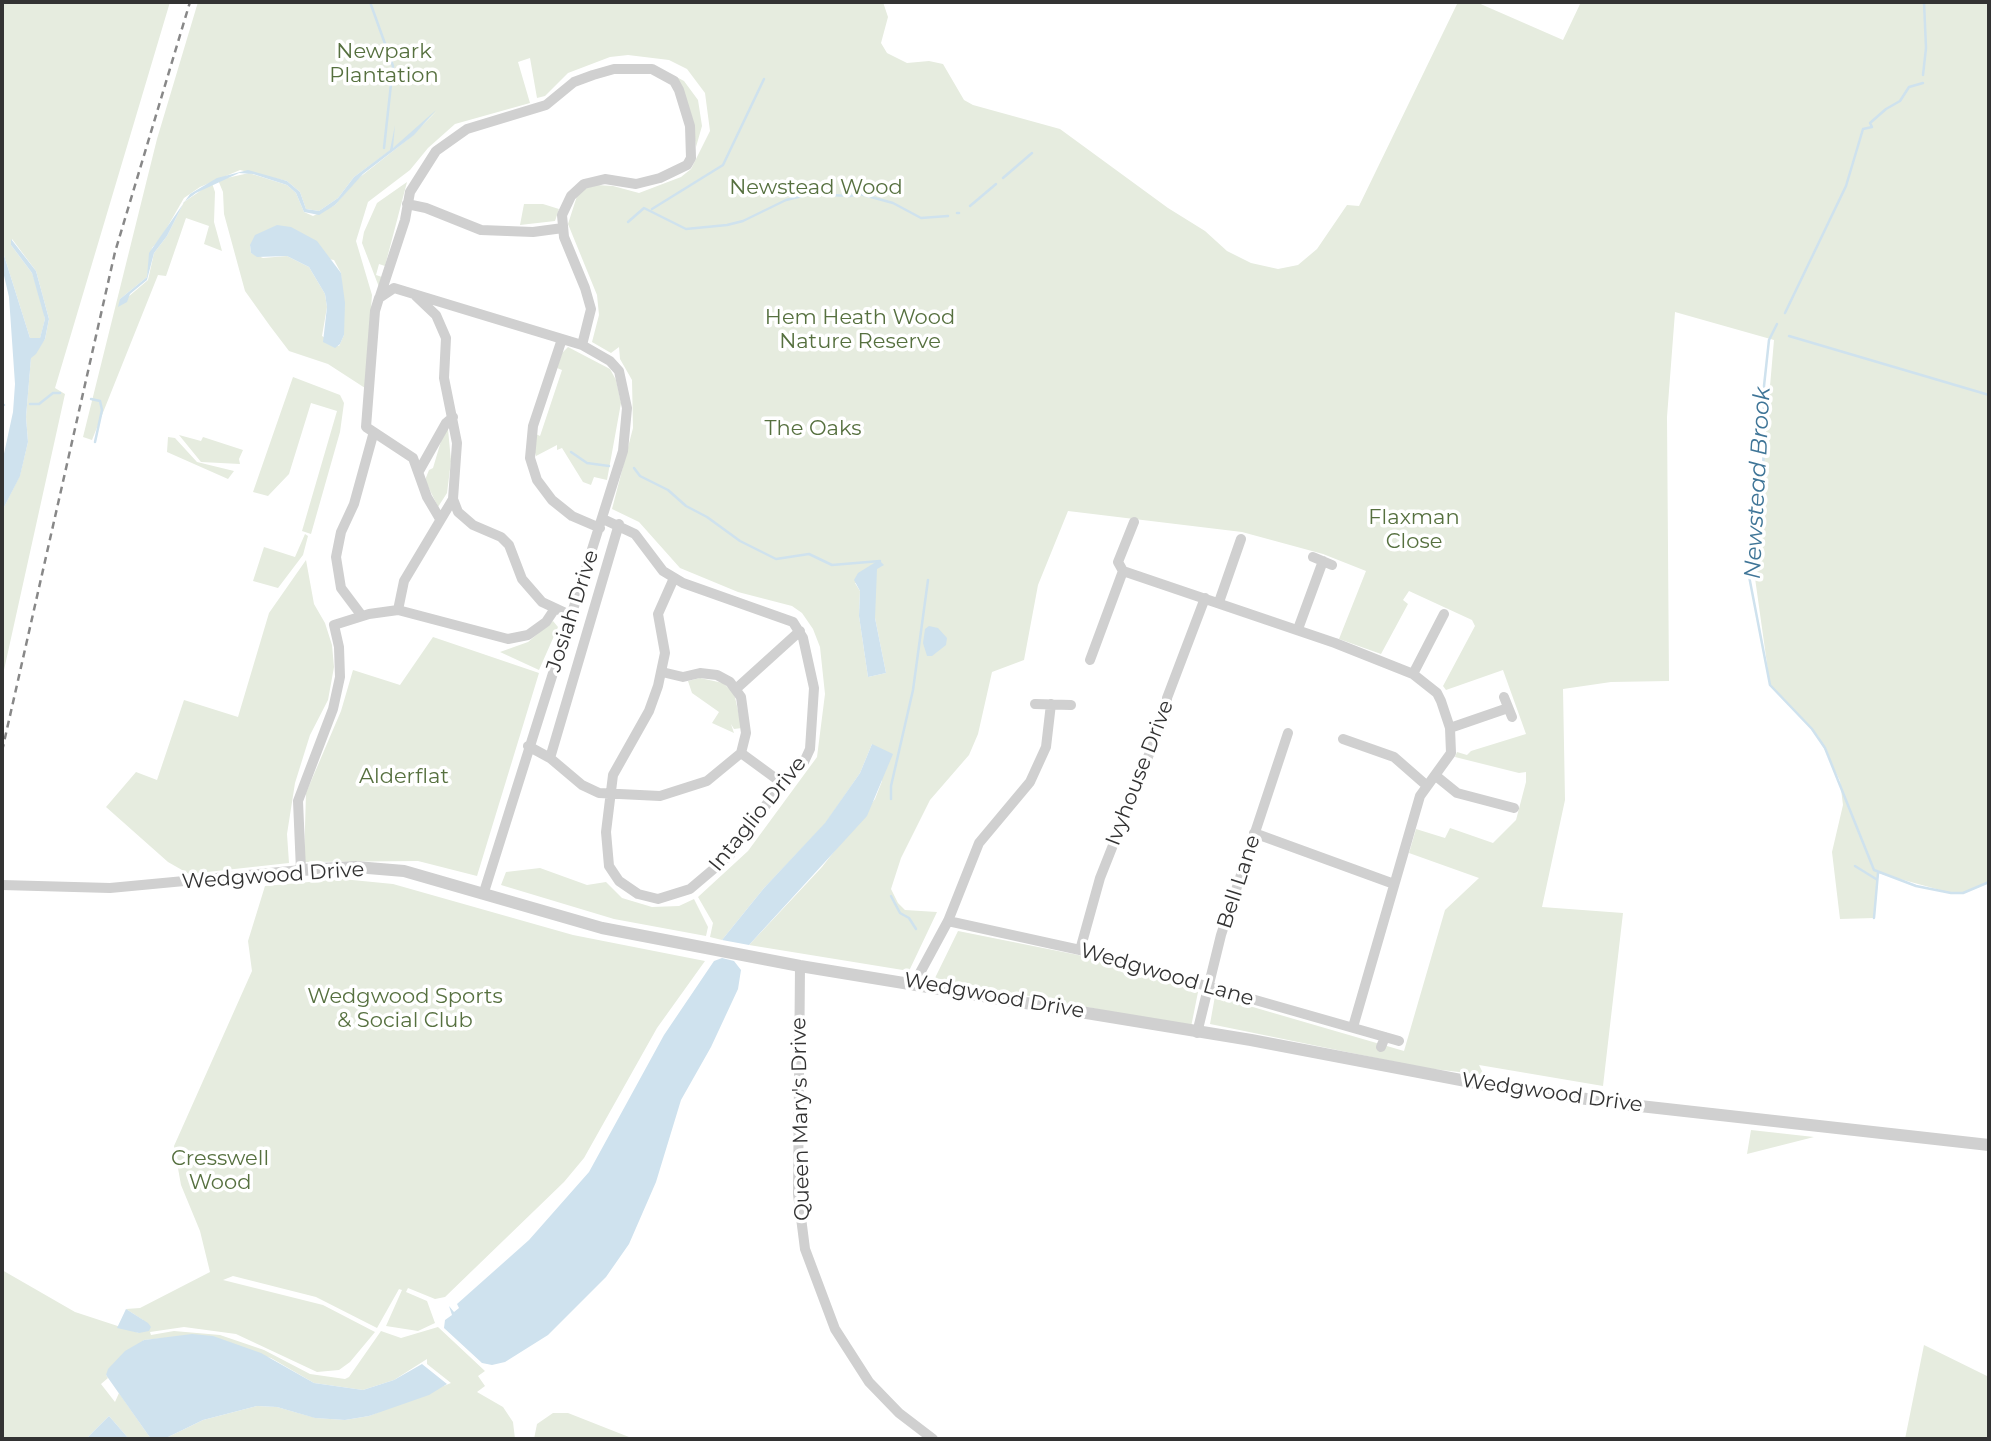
<!DOCTYPE html>
<style>
body{margin:0}
#map{position:relative;width:1991px;height:1441px;overflow:hidden;background:#fff;font-family:Montserrat,sans-serif}
canvas{display:block}
.frame{position:absolute;inset:0;border:4px solid #333;pointer-events:none}
</style>
<div id="map">
<canvas width="1991" height="1441"></canvas>
<div class="frame"></div>
</div>
<script>
const context = document.querySelector('canvas').getContext('2d');
context.lineJoin = 'round';
function fill(path, color) {
  context.fillStyle = color;
  context.fill(path, 'evenodd');
}
function toPath(rows) {
  const path = new Path2D();
  for (const r of rows) {
    path.moveTo(r[0], r[1]);
    for (let i = 2; i < r.length; i += 2) path.lineTo(r[i], r[i + 1]);
  }
  return path;
}
function stroke(path, color, width, dash) {
  context.strokeStyle = color;
  context.lineWidth = width;
  context.lineCap = dash ? 'butt' : 'round';
  context.setLineDash(dash || []);
  context.stroke(path);
}
function label(font, color, halo, rows, align = 'center') {
  context.font = font + ' Montserrat,sans-serif';
  context.lineWidth = 7;
  context.setLineDash([]);
  context.textBaseline = 'middle';
  context.strokeStyle = halo;
  context.fillStyle = color;
  for (const [text, x, y, turn = 0] of rows) {
    context.save();
    context.translate(x, y);
    context.rotate((+turn || 0) * Math.PI / 180);
    context.textAlign = isNaN(turn) ? turn : align;
    if (halo) context.strokeText(text, 0, 0);
    context.fillText(text, 0, 0);
    context.restore();
  }
}
fill(toPath([
 [2,2,170,2,55,388,65,394,2,679,2,511,20,475,28,442,26,417,31,357,45,339,49,319,36,271,12,239,11,245,32,273,42,302,45,319,42,331,40,338,30,338,2,249],
 [198,2,883,2,888,17,881,43,887,53,907,63,929,61,943,64,964,100,973,105,1060,129,1168,208,1205,231,1227,251,1251,263,1278,269,1298,265,1317,249,1347,205,1359,206,1458,2,1476,2,1563,40,1581,2,1989,2,1989,882,1963,893,1951,893,1878,873,1874,918,1840,919,1832,852,1843,805,1840,781,1818,736,1770,685,1754,571,1774,340,1675,312,1667,417,1669,681,1611,682,1563,689,1565,800,1542,907,1623,913,1603,1086,1479,1065,1484,1075,1425,1068,1210,1024,1215,996,1404,1051,1445,910,1479,878,1409,853,1416,829,1445,838,1450,828,1493,843,1516,820,1526,782,1526,772,1519,773,1455,757,1457,752,1467,755,1471,751,1526,734,1503,670,1446,690,1443,686,1475,626,1472,620,1409,591,1403,600,1408,604,1381,654,1339,639,1366,571,1323,554,1242,532,1068,511,1038,585,1024,660,992,672,978,734,969,755,930,800,901,858,891,889,898,903,905,910,937,912,909,971,749,945,822,867,875,799,882,781,872,744,860,773,825,824,764,888,722,940,710,937,713,923,698,897,748,851,817,757,825,694,820,647,813,629,802,613,792,606,738,592,680,568,639,522,612,509,633,428,632,380,620,359,619,347,611,353,592,342,599,315,597,295,568,224,577,196,584,189,597,185,613,186,639,193,681,177,691,169,710,131,705,93,687,69,669,60,628,55,610,57,568,73,545,96,537,98,530,58,518,62,530,103,455,124,428,148,410,170,368,202,356,241,372,295,365,388,328,364,289,351,270,326,245,291,224,214,223,192,218,180,249,173,287,185,296,193,304,212,313,216,335,205,355,181,407,140,437,111,407,138,354,177,338,198,319,211,306,209,300,192,287,181,240,170,200,187,184,198,161,238,152,248,147,277,120,299,128,297,148,280,154,253,167,236,184,202,212,183,215,192,214,222,222,251,204,244,209,226,186,218,166,276,158,275,92,440,83,437,157,139],
 [250,245,334,260,341,273,344,335,339,346,322,336,327,307,325,294,309,267,287,256,263,258,251,253],
 [855,583,875,586,875,618,886,673,868,677,859,616,860,591],
 [669,73,684,81,698,100,702,126,696,147,693,126],
 [407,182,385,266,379,264,376,275,382,277,379,287,362,243,364,232,377,203],
 [524,204,543,204,559,209,555,221,520,225],
 [568,347,610,369,616,380,621,403,607,480,594,477,591,485,583,482,562,448,557,450,557,445,536,456,534,449,536,434,540,436,562,370,557,368,562,353],
 [293,377,340,395,344,403,340,432,311,534,302,531,337,411,311,403,289,474,268,496,253,492],
 [448,429,451,461,447,493,438,507,425,480,429,470,433,468,444,431],
 [179,435,201,441,203,437,243,450,239,459,240,464,201,462],
 [168,437,175,438,197,462,234,471,228,479,167,452],
 [305,534,308,536,303,555,278,588,253,581,264,547,295,557],
 [306,560,314,604,325,623,332,645,334,667,328,700,310,735,295,783,287,834,289,863,189,874,168,862,106,807,136,772,157,780,184,700,238,717,269,613],
 [553,621,558,627,539,670,500,652,528,642],
 [433,637,539,673,477,876,418,861,304,862,306,793,341,711,353,670,400,685],
 [700,678,723,683,734,693,742,728,734,729,731,724,734,733,712,723,719,712,692,693,688,681],
 [540,868,587,885,606,882,622,898,652,907,679,906,694,899,708,927,706,936,614,919,501,885,506,872],
 [342,879,393,884,573,935,705,961,657,1028,584,1158,564,1182,445,1297,435,1299,408,1288,406,1292,427,1301,435,1323,418,1331,386,1326,402,1290,399,1289,377,1328,316,1297,233,1276,223,1280,323,1305,375,1332,350,1362,339,1370,317,1372,236,1334,184,1327,150,1332,151,1335,174,1331,220,1335,264,1350,310,1374,345,1379,349,1377,381,1331,401,1338,438,1327,485,1371,478,1376,485,1386,477,1392,503,1407,513,1422,515,1439,164,1439,203,1420,257,1406,277,1407,316,1418,345,1420,369,1416,451,1383,427,1364,427,1359,394,1380,363,1390,314,1383,271,1358,175,1337,144,1340,106,1375,108,1378,101,1384,115,1402,119,1393,151,1439,129,1439,109,1416,86,1439,2,1439,2,1270,75,1312,139,1333,143,1320,126,1309,140,1308,210,1272,200,1231,181,1185,174,1146,252,971,248,941,265,886],
 [958,931,1083,956,1115,965,1123,972,1140,978,1148,975,1198,992,1191,1027,935,978],
 [1751,1130,1814,1137,1747,1154],
 [1924,1345,1989,1377,1989,1439,1905,1439],
 [553,1413,568,1413,634,1439,534,1439,537,1424]
]), '#e6ecdf');
fill(toPath([
 [436,110,414,135,363,174,335,205,319,215,304,212,296,193,287,185,253,174,239,173,196,193,184,202,167,236,154,253,147,280,130,294,127,302,118,307,120,299,147,277,149,253,190,194,217,178,248,170,287,181,300,192,306,209,319,211,338,198,354,177,390,150,395,125,393,148],
 [277,225,291,227,317,241,341,273,345,303,344,335,340,344,335,348,323,342,327,307,325,294,309,267,287,256,257,257,251,253,250,245,255,235],
 [11,239,36,271,49,319,45,339,36,354,31,358,26,417,28,442,20,476,2,511,2,463,13,412,15,384,9,297,2,267,2,249,30,338,40,338,45,319,32,273,11,245],
 [879,560,884,565,877,569,875,618,886,673,868,677,859,616,860,591,854,580,858,573],
 [929,626,938,628,947,638,946,645,932,656,927,656,923,643,925,629],
 [872,744,893,754,867,816,749,945,722,940,764,888,825,823,860,773],
 [722,958,734,961,741,970,738,989,711,1047,681,1100,656,1182,629,1244,606,1277,548,1335,505,1362,492,1365,482,1363,444,1328,445,1320,452,1315,449,1306,454,1312,459,1308,457,1304,529,1240,589,1172,664,1035,714,961],
 [126,1309,148,1323,151,1327,149,1331,139,1333,117,1328],
 [192,1334,213,1336,261,1353,314,1383,363,1390,394,1380,422,1364,447,1384,429,1395,369,1416,345,1420,315,1418,277,1407,257,1406,203,1420,164,1439,151,1439,106,1375,108,1369,125,1351,144,1340],
 [109,1416,129,1439,86,1439]
]), '#cfe2ee');
stroke(toPath([
 [370,2,393,66,384,148],
 [1923,75,1926,48,1924,2],
 [1003,178,1032,153],
 [970,206,996,184],
 [652,209,723,165,764,79],
 [957,213,959,213],
 [628,222,644,208,686,229,727,225,743,221,786,200,810,194,850,196,860,194,893,203,921,218,948,216],
 [1785,313,1846,186,1863,129,1872,127,1870,123,1886,109,1900,101,1909,87,1923,83],
 [1777,324,1769,340,1764,386,1763,508,1759,552,1749,576,1770,685,1812,729,1825,748,1874,870,1916,886,1951,893,1963,893,1989,882],
 [1789,336,1989,395],
 [91,399,100,401,102,410,95,442],
 [30,404,39,404,53,393,60,393],
 [2,406,4,405],
 [571,452,587,463,609,466],
 [634,468,640,476,668,490,686,506,707,517,740,541,776,559,809,554,832,565,880,561],
 [891,799,891,786,913,690,928,580],
 [1855,866,1876,879],
 [891,896,900,913,909,918,916,929],
 [1874,918,1878,873]
]), '#cfe2ee', 2.5);
stroke(toPath([
 [407,204,426,208,481,230,533,232,563,228],
 [380,296,405,220,410,192,436,151,467,129,546,105,574,82,593,75,614,69,652,69,674,81,679,90,690,126,691,158,687,165,660,178,636,184,605,179,584,184,571,196,562,215,564,237,585,288,591,309,582,345],
 [416,296,436,315,446,338,444,378,457,443,453,499,458,512,473,525,501,537,509,545,522,579,542,602,572,616],
 [562,339,533,426,530,458,537,480,552,500,572,516,600,528],
 [419,471,446,423,453,417],
 [440,519,427,497,413,458,366,427,375,311,379,298,394,288,582,345,610,361,619,371,627,408,623,451,484,892],
 [603,519,635,534,663,571,683,583,793,622,803,638,814,688,810,749,804,762,782,783,729,856,690,889,658,899,638,894,619,881,609,866,606,832,613,775,649,711,658,686,665,653,658,614,674,578],
 [1313,557,1332,565],
 [1123,571,1335,643,1413,674,1437,693,1441,701,1450,728,1451,753,1420,796,1353,1027],
 [1219,602,1241,539],
 [398,610,404,581,453,499],
 [362,616,341,588,336,557,341,532,354,504,373,435],
 [1298,629,1323,561],
 [1090,660,1123,571,1118,562,1134,522],
 [1413,674,1444,614],
 [737,688,800,631],
 [1504,697,1512,717],
 [1035,704,1071,705],
 [1450,728,1508,708],
 [1343,739,1394,757,1426,785],
 [528,746,550,758,582,785,599,793,660,796,707,781,741,753,746,733,741,697,730,682,717,675,700,673,683,677,662,672],
 [741,753,782,783],
 [550,758,619,524],
 [1436,776,1457,793,1514,808],
 [1254,833,1394,884],
 [2,885,110,888,301,870,298,801,333,709,340,677,339,647,334,625,369,614,398,610,508,639,528,635,546,622,554,610],
 [948,921,1080,950,1399,1041],
 [1080,950,1100,878,1167,709,1167,698,1205,598],
 [800,966,798,1194,805,1249,835,1329,869,1382,899,1413,933,1439],
 [915,982,948,921,979,843,1030,782,1046,747,1051,704],
 [1197,1033,1221,935,1288,733],
 [1381,1047,1385,1037]
]), '#d0d0d0', 10);
stroke(toPath([
 [301,870,356,867,404,871,602,928,800,966,1251,1040,1487,1085,1622,1104,1989,1145]
]), '#d0d0d0', 12);
stroke(toPath([
 [2,751,115,252,190,2]
]), '#888', 2.5, [7, 5]);
label('21px', '#56703f', '#fff', [
 ["Newpark",384,52],
 ["Plantation",384,76],
 ["Newstead Wood",816,188],
 ["Hem Heath Wood",860,318],
 ["Nature Reserve",860,342],
 ["The Oaks",813,429],
 ["Flaxman",1414,518],
 ["Close",1414,542],
 ["Alderflat",404,777],
 ["Wedgwood Sports",405,997],
 ["& Social Club",405,1021],
 ["Cresswell",220,1159],
 ["Wood",220,1183]
]);
label('21px', '#333', '#fff', [
 ["Josiah Drive",573,611,-72],
 ["Ivyhouse Drive",1140,773,-69],
 ["Intaglio Drive",758,814,-51],
 ["Wedgwood Drive",273,876,-4],
 ["Bell Lane",1239,882,-72],
 ["Wedgwood Lane",1167,975,16],
 ["Wedgwood Drive",994,996,10],
 ["Wedgwood Drive",1552,1093,8],
 ["Queen Mary's Drive",801,1119,-91]
]);
label('italic 23px', '#3f7597', '#fff', [
 ["Newstead Brook",1758,483,-87]
]);
</script>
